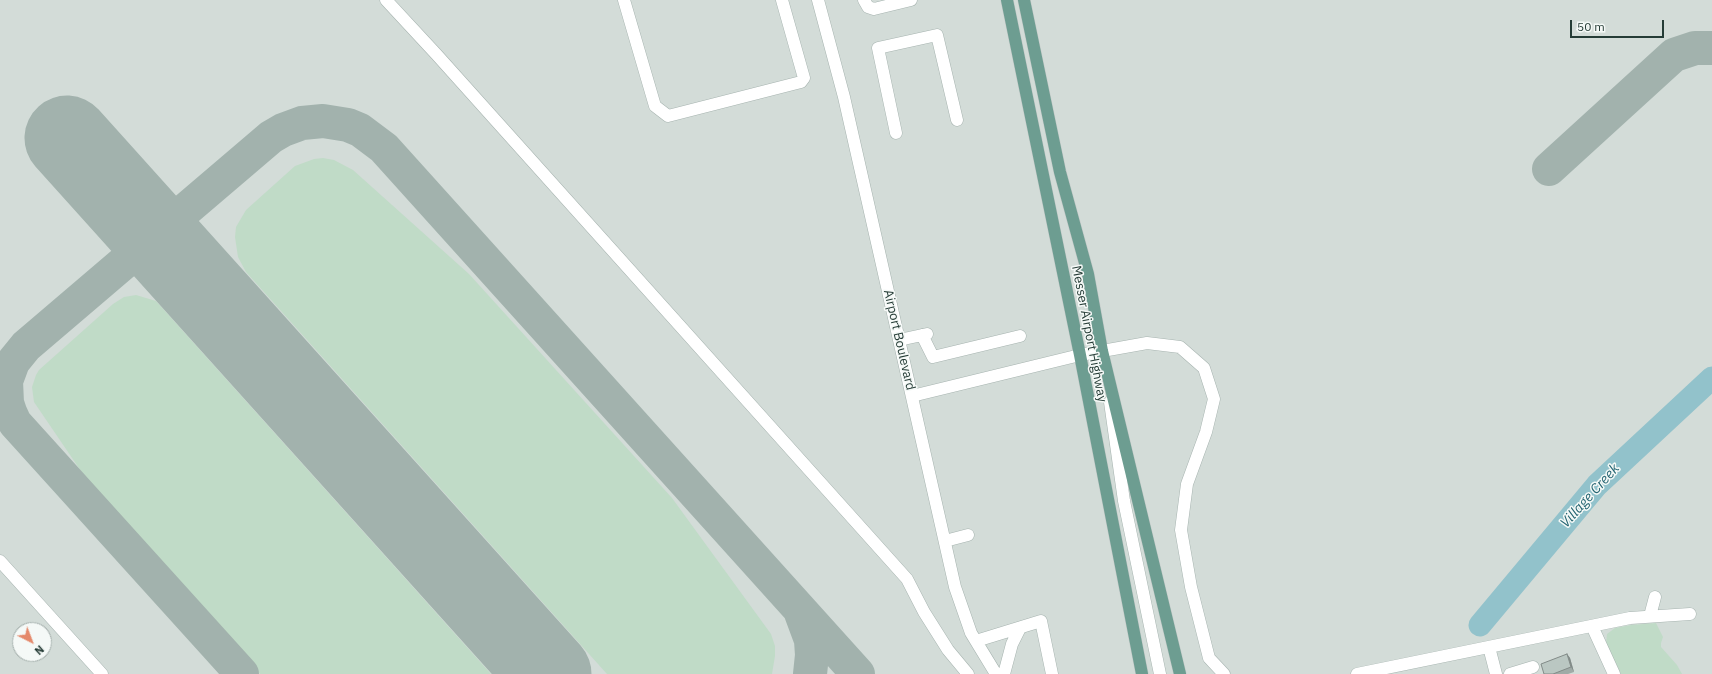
<!DOCTYPE html>
<style>
body{margin:0}
#map{position:relative;width:1712px;height:674px;overflow:hidden;background:#e4ece9;font-family:"IBM Plex Sans",sans-serif}
canvas{display:block}
.north{position:absolute;left:12px;top:622px;width:40px;height:40px;box-sizing:border-box;background:#f5f9f7;border:1px solid #a2adaa;border-radius:50%;rotate:138deg;font-size:11px;font-weight:700;line-height:16px;text-align:center;color:#253c36}
.north::after{content:'';display:block;margin:auto;width:14px;height:18px;background:#e4896b;clip-path:polygon(50% 0,100% 100%,50% 72%,0 100%)}
.scale{position:absolute;left:1570px;top:20px;width:94px;height:18px;box-sizing:border-box;border:2px solid #253c36;border-top:0;padding-left:5px;font-size:12px;line-height:14px;white-space:nowrap;color:#253c36;-webkit-text-stroke:3px #f5f9f7;paint-order:stroke}
</style>
<div id="map">
<canvas width="1712" height="674"></canvas>
<div class="north">N</div>
<div class="scale">50 m</div>
</div>
<script>
const context = document.querySelector('canvas').getContext('2d');
context.lineJoin = 'round';
function fill(path, color) {
  context.fillStyle = color;
  context.fill(path, 'evenodd');
}
function toPath(rows) {
  const path = new Path2D();
  for (const r of rows) {
    path.moveTo(r[0], r[1]);
    for (let i = 2; i < r.length; i += 2) path.lineTo(r[i], r[i + 1]);
  }
  return path;
}
function stroke(path, color, width, dash) {
  context.strokeStyle = color;
  context.lineWidth = width;
  context.lineCap = dash ? 'butt' : 'round';
  context.setLineDash(dash || []);
  context.stroke(path);
}
function label(font, color, halo, rows, align = 'center') {
  context.font = font + ' "IBM Plex Sans",sans-serif';
  context.lineWidth = 3;
  context.setLineDash([]);
  context.textBaseline = 'middle';
  context.strokeStyle = halo;
  context.fillStyle = color;
  for (const [text, x, y, turn = 0] of rows) {
    context.save();
    context.translate(x, y);
    context.rotate((+turn || 0) * Math.PI / 180);
    context.textAlign = isNaN(turn) ? turn : align;
    if (halo) context.strokeText(text, 0, 0);
    context.fillText(text, 0, 0);
    context.restore();
  }
}
fill(toPath([
 [0,0,1712,0,1712,674,0,674],
 [20,630,44,630,44,654,20,654]
]), '#d3dcd8');
fill(toPath([
 [323,158,334,160,353,170,469,274,672,498,771,634,775,646,775,656,772,674,607,674,246,272,238,257,235,237,236,227,246,210,295,166,314,159],
 [136,295,156,301,491,674,260,674,100,496,85,477,34,402,32,387,36,375,39,370,113,304,124,297],
 [1656,623,1663,637,1661,643,1661,647,1677,665,1682,674,1621,674,1606,644,1607,634,1615,628,1631,625]
]), '#c0dbc7');
stroke(toPath([
 [1480,625,1597,485,1712,378]
]), '#92c2cb', 23);
stroke(toPath([
 [1549,169,1674,55,1695,48,1712,48],
 [801,613,811,640,812,655,810,674],
 [242,674,15,423,10,412,7,403,6,381,13,362,26,346,271,137,283,130,302,123,323,121,348,125,360,130,384,148,858,674]
]), '#a2b2ad', 34);
stroke(toPath([
 [67,138,549,674]
]), '#a2b2ad', 85);
const minor = toPath([
 [386,0,437,55,907,579,924,612,948,650,968,674],
 [624,0,655,106,668,116,801,82,804,78,782,0],
 [818,0,844,97,955,587,971,633,996,674],
 [864,0,868,7,874,9,911,0],
 [896,133,878,48,937,35,957,120],
 [922,335,933,357,1020,336],
 [899,340,927,334],
 [912,396,1080,355,1147,343,1180,347,1204,368,1214,399,1206,432,1187,484,1181,530,1191,587,1209,658,1224,674],
 [1110,402,1124,501,1160,674],
 [945,541,968,535],
 [0,561,102,674],
 [1650,616,1655,597],
 [1592,626,1614,674],
 [976,641,1041,621,1052,674],
 [1489,647,1496,674],
 [1004,674,1012,644,1020,628],
 [1357,674,1630,618,1690,614],
 [1510,674,1533,667]
]);
const major = toPath([
 [1007,0,1080,355,1142,674],
 [1024,0,1060,172,1088,274,1102,351,1180,674]
]);
stroke(minor, '#a7b4b0', 13);
stroke(major, '#c2c8c7', 13);
stroke(minor, '#fff', 12);
stroke(major, '#6d9d91', 12);
fill(toPath([
 [1567,654,1570,658,1574,672,1568,674,1544,674]
]), '#a0aba7');
fill(toPath([
 [1567,654,1570,658,1574,672,1571,667]
]), '#828b88');
const building = toPath([
 [1567,654,1571,667,1553,674,1544,674,1541,664,1567,654]
]);
fill(building, '#bac7c2');
stroke(building, '#828b88', 1);
label('13px', '#253c36', '#f5f9f7', [
 ["Messer Airport Highway",1089,334,79],
 ["Airport Boulevard",899,340,77]
]);
label('italic 14px', '#256572', '#f5f9f7', [
 ["Village Creek",1590,496,-48]
]);
</script>
